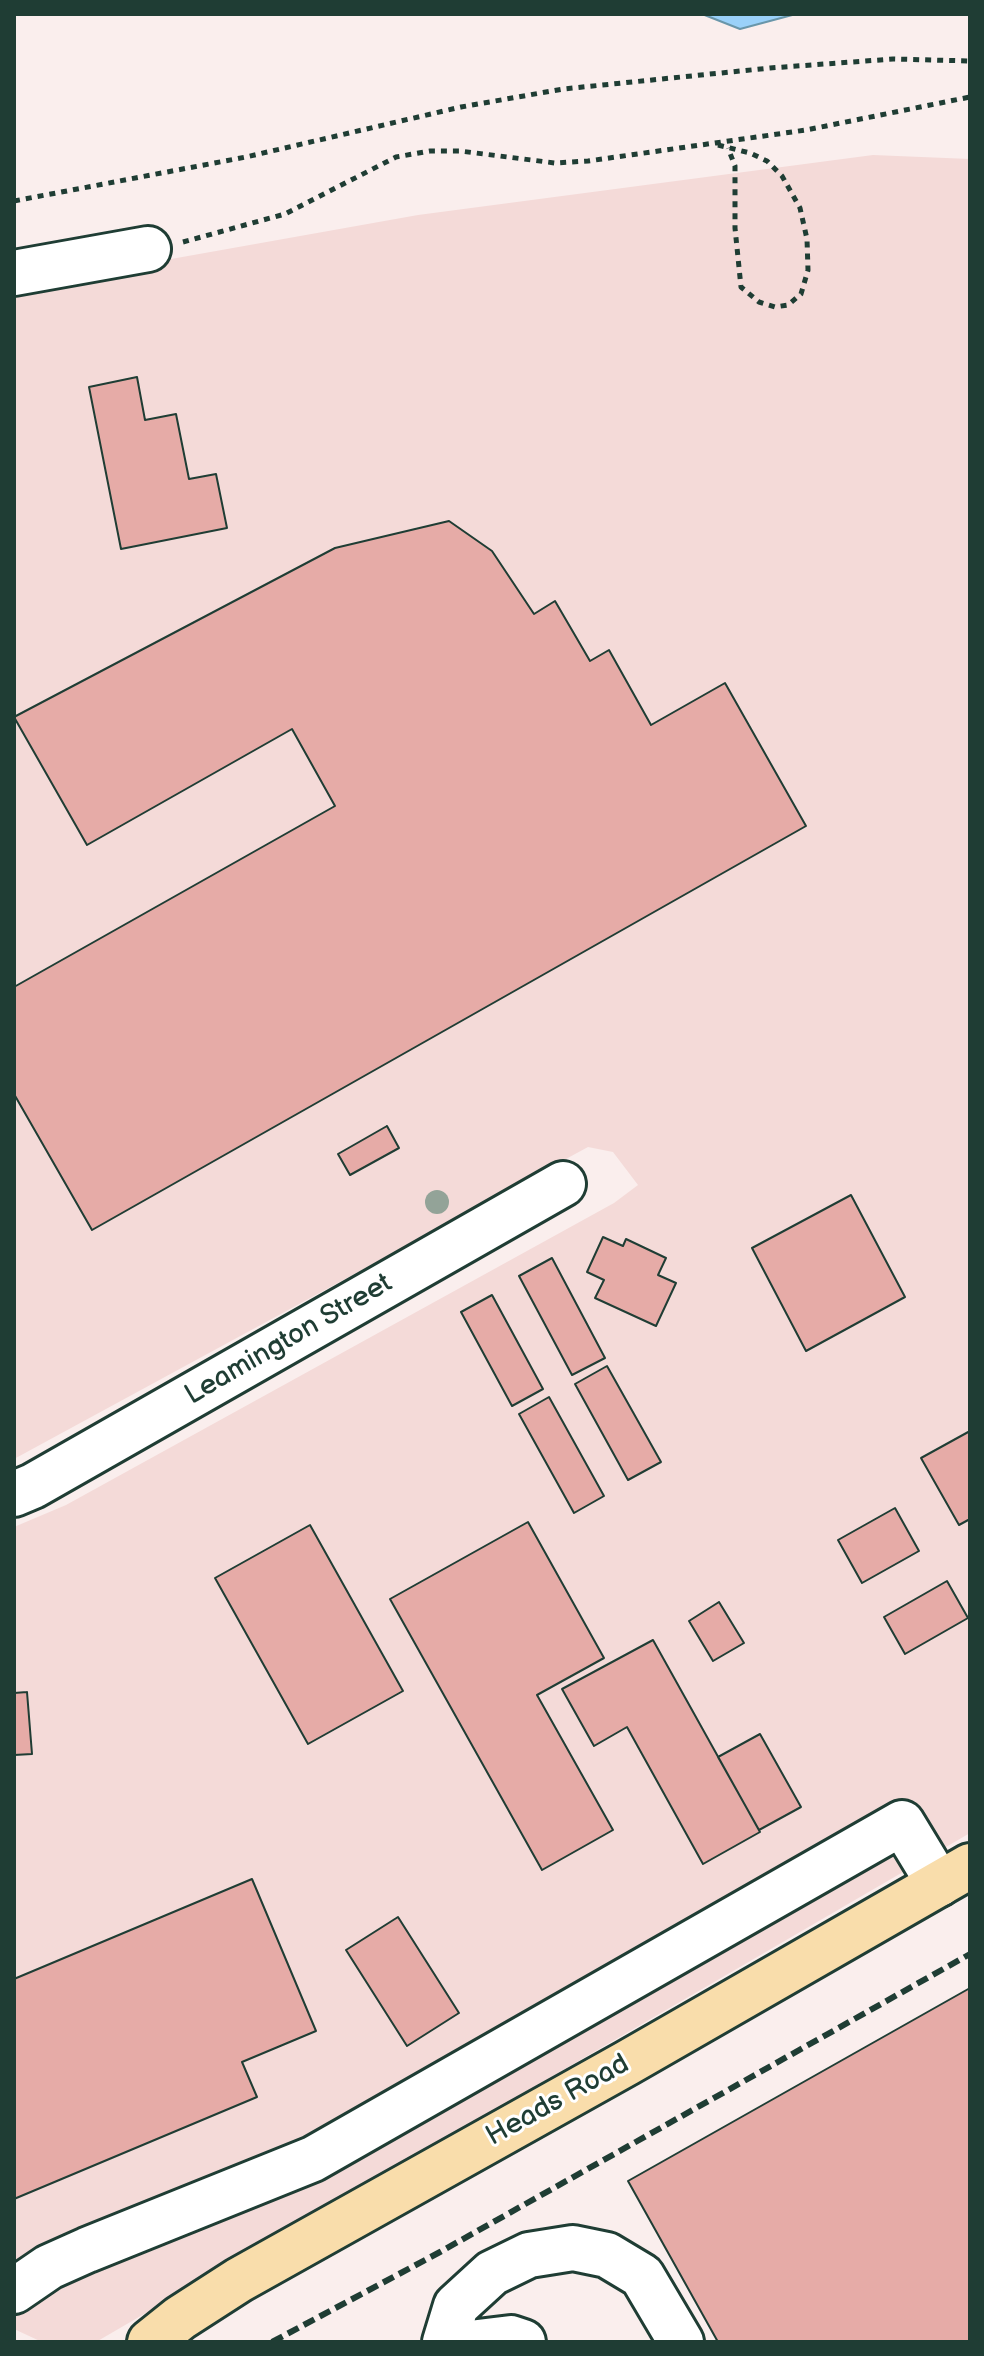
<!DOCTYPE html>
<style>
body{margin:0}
#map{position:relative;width:984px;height:2356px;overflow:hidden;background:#faeeed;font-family:"Balsamiq Sans",sans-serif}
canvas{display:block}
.frame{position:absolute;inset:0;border:16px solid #1f3d34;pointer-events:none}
</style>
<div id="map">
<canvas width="984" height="2356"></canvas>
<div class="frame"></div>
</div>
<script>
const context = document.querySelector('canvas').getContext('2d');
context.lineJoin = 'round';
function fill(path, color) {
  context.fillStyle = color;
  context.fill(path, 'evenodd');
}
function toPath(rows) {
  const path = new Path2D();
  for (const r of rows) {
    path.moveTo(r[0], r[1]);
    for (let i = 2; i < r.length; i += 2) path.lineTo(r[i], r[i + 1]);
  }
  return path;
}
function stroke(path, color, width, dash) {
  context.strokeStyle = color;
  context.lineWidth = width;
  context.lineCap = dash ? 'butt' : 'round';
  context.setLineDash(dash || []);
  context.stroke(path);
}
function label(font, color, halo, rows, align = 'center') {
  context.font = font + ' "Balsamiq Sans",sans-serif';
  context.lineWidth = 6;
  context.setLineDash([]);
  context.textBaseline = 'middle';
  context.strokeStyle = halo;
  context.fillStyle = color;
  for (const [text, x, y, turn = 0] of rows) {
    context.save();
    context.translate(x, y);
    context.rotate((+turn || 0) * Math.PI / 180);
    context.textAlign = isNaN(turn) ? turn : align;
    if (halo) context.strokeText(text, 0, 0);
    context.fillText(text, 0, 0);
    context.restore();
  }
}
fill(toPath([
 [873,155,970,159,970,1833,96,2342,42,2342,14,2329,14,1527,66,1505,614,1203,638,1185,613,1152,588,1147,14,1459,14,287,418,215]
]), '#f4dad8');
const water = toPath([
 [702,14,796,14,740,29,702,14]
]);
fill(water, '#9ad1f9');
stroke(water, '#6996aa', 2);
const building = toPath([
 [137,377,145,420,176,414,189,479,216,474,227,528,121,549,89,387,137,377],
 [449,521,492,551,534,614,555,601,590,661,609,650,651,725,725,683,806,826,92,1230,14,1094,14,987,335,806,292,729,87,845,14,717,335,548,449,521],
 [387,1126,399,1148,350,1175,338,1154,387,1126],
 [851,1195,905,1297,806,1351,752,1248,851,1195],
 [603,1237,623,1246,626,1239,666,1258,658,1275,676,1283,656,1326,595,1298,604,1280,587,1272,603,1237],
 [552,1258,605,1358,572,1375,519,1276,552,1258],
 [492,1295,543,1389,512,1406,461,1312,492,1295],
 [607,1366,661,1462,628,1480,575,1384,607,1366],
 [549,1397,604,1496,574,1513,519,1414,549,1397],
 [970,1431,970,1519,959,1525,921,1458,970,1431],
 [895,1508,919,1551,862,1583,838,1540,895,1508],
 [528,1522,604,1658,537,1695,613,1830,542,1870,390,1599,528,1522],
 [310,1525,403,1691,308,1744,215,1578,310,1525],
 [947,1581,968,1618,905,1654,884,1617,947,1581],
 [719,1602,744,1643,713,1661,689,1621,719,1602],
 [653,1640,760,1832,703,1864,627,1727,594,1746,562,1689,653,1640],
 [27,1692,32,1754,14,1755,14,1693,27,1692],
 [760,1734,801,1807,759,1830,718,1757,760,1734],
 [252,1879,316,2031,242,2062,257,2097,14,2199,14,1979,252,1879],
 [398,1917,459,2013,407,2046,346,1950,398,1917],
 [970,1988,970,2342,718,2342,628,2181,970,1988]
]);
fill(building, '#e6aba7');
stroke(building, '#1f3d34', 2);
const minor = toPath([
 [14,273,148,249],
 [14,1494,33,1486,563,1184],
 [14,2291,49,2267,87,2250,313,2159,902,1823,939,1884],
 [445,2342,456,2306,492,2273,529,2255,573,2248,607,2255,642,2276,681,2342],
 [478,2342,511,2338,523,2342]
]);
const major = toPath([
 [150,2342,180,2318,239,2280,627,2063,970,1866]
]);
stroke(minor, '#1f3d34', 50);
stroke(major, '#1f3d34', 50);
stroke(toPath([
 [718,145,750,153,767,161,782,176,800,208,807,239,808,270,801,294,788,305,775,307,759,302,741,287,735,228,735,166,728,148],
 [14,201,246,157,461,107,563,89,770,68,893,59,970,61],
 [183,242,285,214,396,157,430,151,460,151,555,163,588,161,806,130,970,97]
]), '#1f3d34', 5, [6, 6]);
stroke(minor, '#fff', 44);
stroke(major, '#f9ddab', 44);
stroke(toPath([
 [272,2342,440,2252,970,1954]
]), '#1f3d34', 6, [12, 6]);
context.fillStyle = '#93a398';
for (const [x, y] of [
 [437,1202]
]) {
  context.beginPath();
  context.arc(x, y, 12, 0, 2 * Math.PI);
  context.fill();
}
label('28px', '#1f3d34', '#fff', [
 ["Leamington Street",289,1340,-30],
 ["Heads Road",558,2101,-29]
]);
</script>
